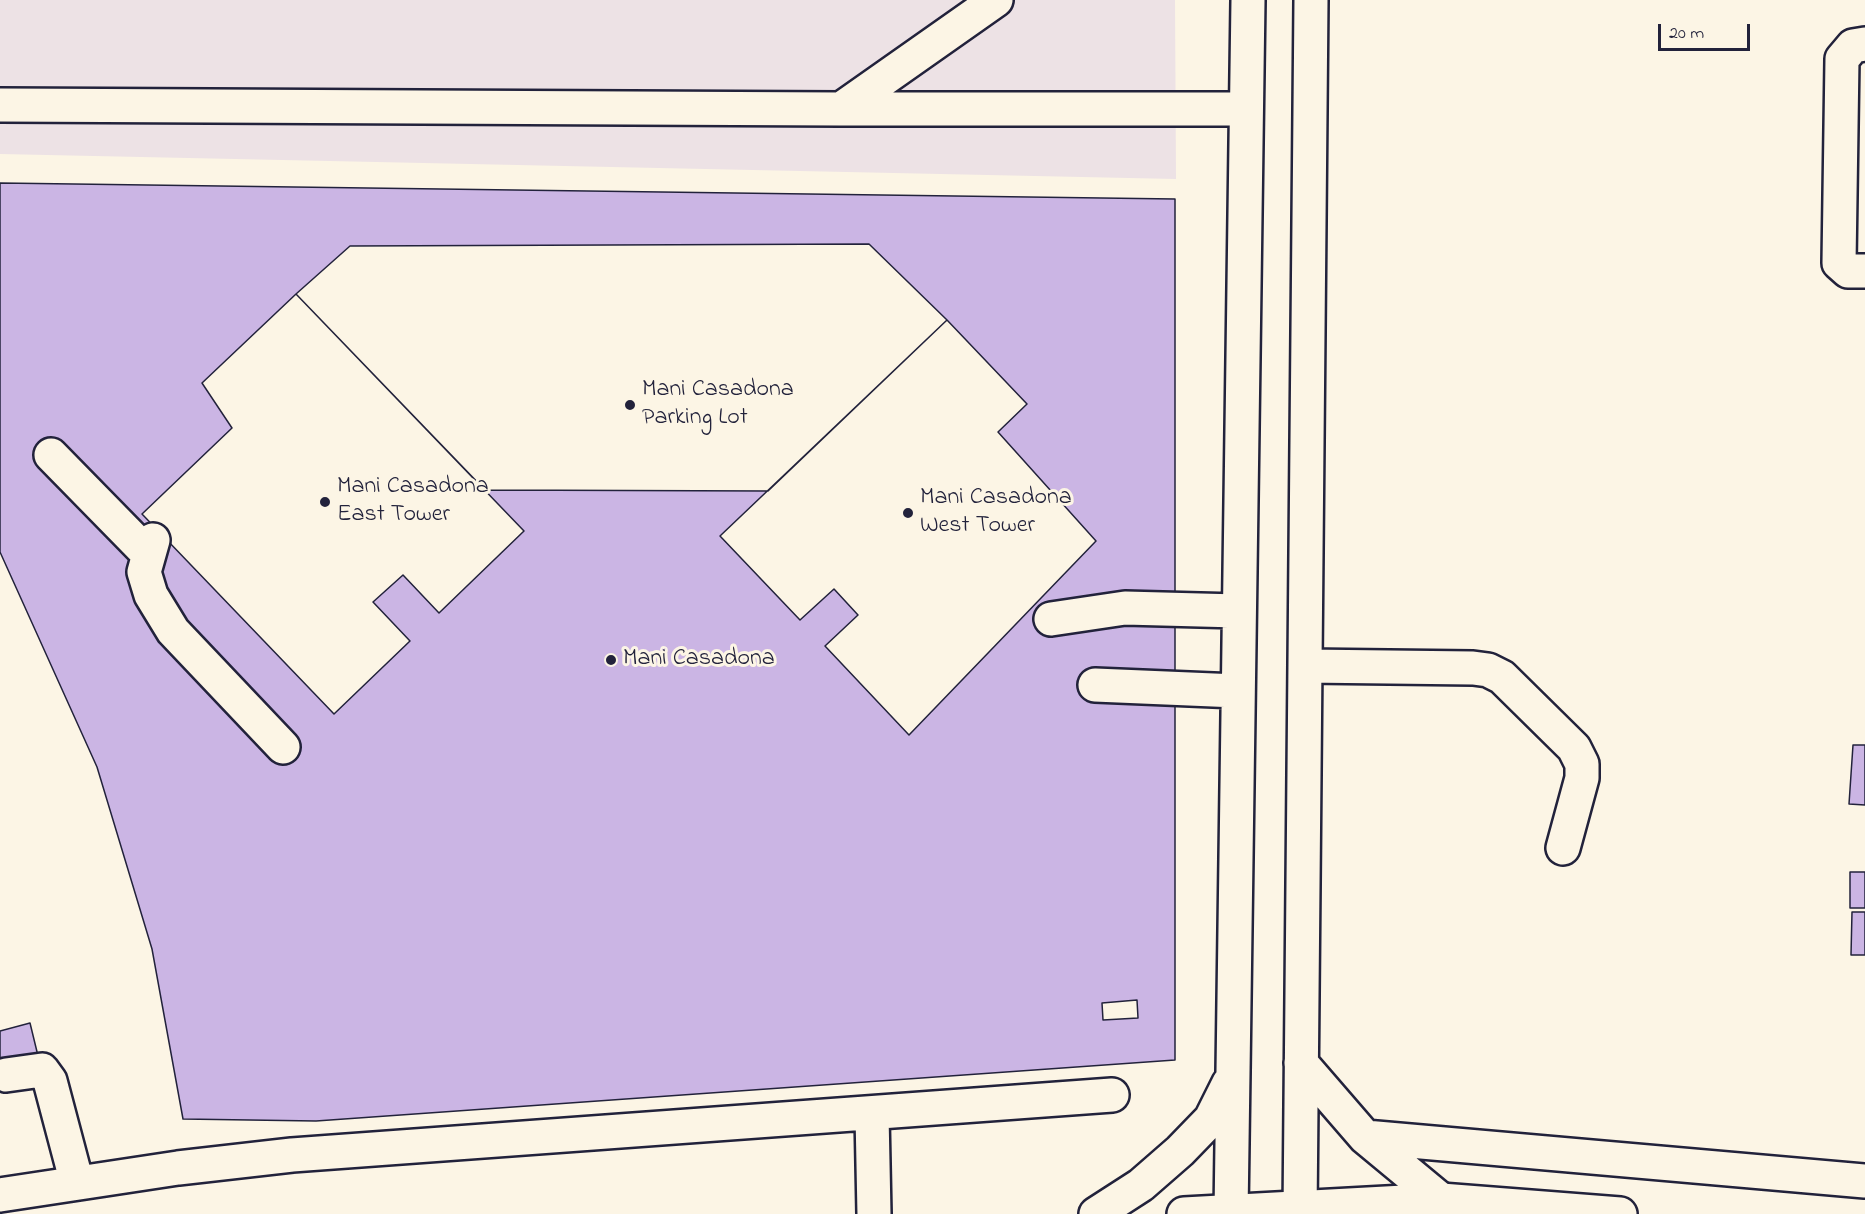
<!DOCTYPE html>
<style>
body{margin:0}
#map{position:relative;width:1865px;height:1214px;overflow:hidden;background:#fcf5e5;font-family:"Indie Flower",sans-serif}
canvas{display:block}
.scale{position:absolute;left:1658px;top:24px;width:92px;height:27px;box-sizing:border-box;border:3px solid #22223b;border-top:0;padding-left:8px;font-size:18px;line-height:21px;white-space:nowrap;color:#22223b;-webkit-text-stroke:4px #fcf5e5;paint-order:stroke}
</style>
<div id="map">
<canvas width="1865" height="1214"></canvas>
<div class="scale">20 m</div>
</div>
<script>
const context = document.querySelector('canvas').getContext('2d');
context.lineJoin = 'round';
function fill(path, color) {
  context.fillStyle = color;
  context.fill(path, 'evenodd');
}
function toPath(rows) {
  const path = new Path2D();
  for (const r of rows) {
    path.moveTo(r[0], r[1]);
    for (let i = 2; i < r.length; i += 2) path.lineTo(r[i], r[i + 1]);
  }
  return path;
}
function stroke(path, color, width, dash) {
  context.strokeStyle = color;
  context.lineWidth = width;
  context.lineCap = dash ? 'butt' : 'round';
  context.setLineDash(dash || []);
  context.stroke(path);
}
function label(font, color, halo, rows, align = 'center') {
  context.font = font + ' "Indie Flower",sans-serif';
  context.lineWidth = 6;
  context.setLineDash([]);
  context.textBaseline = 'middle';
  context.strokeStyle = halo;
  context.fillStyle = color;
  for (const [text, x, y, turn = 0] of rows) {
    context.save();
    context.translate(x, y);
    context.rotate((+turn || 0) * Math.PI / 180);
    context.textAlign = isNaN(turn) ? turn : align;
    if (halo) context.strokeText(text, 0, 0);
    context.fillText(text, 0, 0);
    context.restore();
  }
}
fill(toPath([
 [0,0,1175,0,1176,179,0,154]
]), '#ede2e5');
const building = toPath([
 [0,183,1175,199,1175,1060,316,1121,183,1119,152,949,97,767,0,552,0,183],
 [869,244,947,320,768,491,485,490,296,294,350,246,869,244],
 [296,294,524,531,439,613,403,575,373,602,410,641,334,714,142,514,232,428,202,383,296,294],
 [947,320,1027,404,998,432,1096,541,909,735,825,646,858,615,834,589,800,620,720,536,947,320],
 [1853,745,1865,745,1865,805,1849,804,1853,745],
 [1850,872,1865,872,1865,908,1850,908,1850,872],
 [1852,912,1865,912,1865,955,1851,955,1852,912],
 [1137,1000,1138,1018,1103,1020,1102,1003,1137,1000],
 [30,1023,39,1060,0,1070,0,1031,30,1023]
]);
fill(building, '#cbb5e4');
stroke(building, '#22223b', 1.5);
const minor = toPath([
 [1865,44,1853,46,1842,59,1839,263,1848,271,1865,271],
 [0,105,841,109,996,0],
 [841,109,1246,109],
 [51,455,147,553],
 [153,540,144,572,151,595,173,631,283,747],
 [1051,619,1125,608,1238,611],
 [1305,666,1473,668,1488,670,1502,677,1574,748,1582,764,1582,778,1563,848],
 [1095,685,1237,691],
 [1301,1063,1365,1137,1441,1200],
 [6,1075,42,1070,50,1081,77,1183],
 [872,1114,874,1214],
 [1365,1137,1865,1181],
 [0,1195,178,1168,292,1155,1112,1095],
 [1096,1214,1141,1185,1180,1151,1211,1119,1229,1083],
 [1231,1214,1248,0],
 [1300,1214,1311,0]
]);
const major = toPath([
 [1184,1214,1441,1200,1620,1214]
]);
stroke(minor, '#22223b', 38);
stroke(major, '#22223b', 38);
stroke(minor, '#fcf5e5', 33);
stroke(major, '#fcf5e5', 33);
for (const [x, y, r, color] of [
 [630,405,6,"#22223b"],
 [325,502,6,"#22223b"],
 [908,513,6,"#22223b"],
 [611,660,6,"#22223b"]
]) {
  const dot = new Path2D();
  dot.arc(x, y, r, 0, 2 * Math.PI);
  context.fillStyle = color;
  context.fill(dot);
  stroke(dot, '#fcf5e5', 2);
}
label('24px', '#22223b', '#fcf5e5', [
 ["Mani Casadona",642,391],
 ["Parking Lot",642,419],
 ["Mani Casadona",337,488],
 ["East Tower",337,516],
 ["Mani Casadona",920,499],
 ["West Tower",920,527],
 ["Mani Casadona",623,660]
], 'left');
</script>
